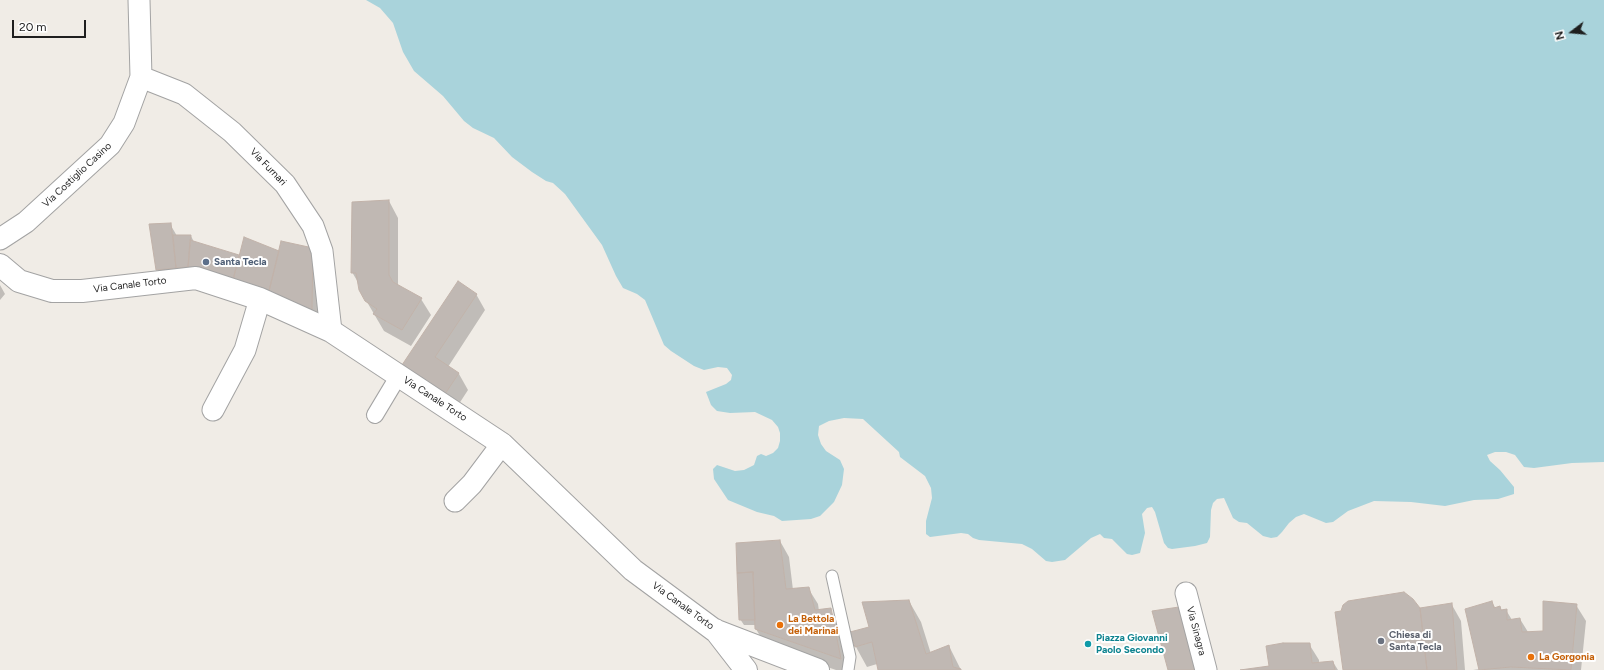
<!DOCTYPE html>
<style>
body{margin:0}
#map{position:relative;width:1604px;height:670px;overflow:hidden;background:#f0ece6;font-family:Figtree,sans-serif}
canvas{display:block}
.north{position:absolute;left:1552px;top:12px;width:40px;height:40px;-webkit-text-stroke:3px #fff;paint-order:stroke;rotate:254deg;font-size:11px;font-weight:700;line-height:16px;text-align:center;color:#1f1f1f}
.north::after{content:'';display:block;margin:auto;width:14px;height:18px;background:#1f1f1f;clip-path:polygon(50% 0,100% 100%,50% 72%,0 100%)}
.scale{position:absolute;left:12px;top:20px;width:74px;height:18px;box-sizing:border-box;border:2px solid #1f1f1f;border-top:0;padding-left:5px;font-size:12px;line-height:14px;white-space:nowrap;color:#1f1f1f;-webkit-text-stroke:3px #fff;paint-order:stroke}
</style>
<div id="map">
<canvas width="1604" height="670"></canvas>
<div class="north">N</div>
<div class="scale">20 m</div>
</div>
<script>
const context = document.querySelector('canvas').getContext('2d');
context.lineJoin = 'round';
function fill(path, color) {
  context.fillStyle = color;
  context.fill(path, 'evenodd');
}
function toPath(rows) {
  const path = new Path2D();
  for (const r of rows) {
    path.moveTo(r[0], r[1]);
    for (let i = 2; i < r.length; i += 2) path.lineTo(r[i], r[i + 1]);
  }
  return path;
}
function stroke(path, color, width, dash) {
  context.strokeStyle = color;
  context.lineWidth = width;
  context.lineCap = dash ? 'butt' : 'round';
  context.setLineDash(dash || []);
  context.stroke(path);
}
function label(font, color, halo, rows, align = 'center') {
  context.font = font + ' Figtree,sans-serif';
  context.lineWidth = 4;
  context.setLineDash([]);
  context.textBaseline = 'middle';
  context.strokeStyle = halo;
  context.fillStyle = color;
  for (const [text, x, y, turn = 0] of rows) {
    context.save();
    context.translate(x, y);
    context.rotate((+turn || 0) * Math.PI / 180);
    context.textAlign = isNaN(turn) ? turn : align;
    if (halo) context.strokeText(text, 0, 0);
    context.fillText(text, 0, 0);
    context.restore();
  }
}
fill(toPath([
 [366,0,1604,0,1604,462,1572,463,1534,468,1524,467,1515,455,1506,452,1495,452,1487,455,1490,461,1500,470,1514,487,1514,494,1498,499,1474,500,1445,506,1411,502,1374,501,1348,511,1333,522,1326,523,1304,514,1296,517,1289,523,1282,532,1277,537,1271,538,1263,536,1247,523,1239,522,1233,518,1224,498,1217,499,1213,503,1211,510,1210,537,1207,543,1195,546,1172,549,1168,548,1164,543,1155,512,1152,507,1147,508,1142,514,1145,533,1140,553,1132,555,1127,554,1112,539,1104,538,1100,534,1091,538,1065,560,1052,562,1046,561,1032,549,1022,544,979,540,973,538,968,534,961,533,930,537,926,534,926,521,932,498,931,488,925,476,900,457,899,452,863,419,844,418,829,421,819,426,818,435,821,444,826,451,840,460,844,469,842,485,834,502,820,516,811,519,782,521,774,516,757,512,728,500,714,479,713,469,717,465,735,471,744,470,754,465,757,456,761,454,766,456,773,453,778,448,780,441,780,433,778,427,772,420,755,412,730,413,717,411,711,405,706,392,726,384,731,380,732,375,727,368,718,367,704,370,694,366,671,351,664,345,645,300,637,294,623,288,616,276,602,245,565,194,553,183,546,181,532,172,512,157,494,138,473,128,464,121,443,96,414,71,403,52,393,23,380,8]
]), '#a9d3db');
fill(toPath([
 [389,201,398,218,398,285,421,299,431,315,411,346,384,331,360,290,359,284,352,272],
 [170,224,177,236,191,236,194,242,239,256,280,253,319,260,318,322,164,280,157,269],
 [0,285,5,294,0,300],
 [476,294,485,310,448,367,459,374,468,390,455,410,413,382],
 [780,541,789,557,793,590,808,588,818,604,819,611,830,610,840,626,849,670,836,670,766,646,756,629,756,625,744,625,740,619],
 [909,601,921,622,931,654,949,646,961,670,879,670,877,664,867,667,856,647,870,627],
 [1492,602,1496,609,1500,607,1502,611,1506,610,1512,620,1520,619,1528,632,1544,632,1576,605,1586,621,1581,670,1473,670,1480,669],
 [1452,605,1461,621,1465,670,1344,670,1419,609],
 [1309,644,1319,660,1319,663,1333,662,1338,670,1247,670,1271,666]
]), '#0003');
const building = toPath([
 [389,200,389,275,393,282,422,298,402,330,373,314,377,309,365,301,359,290,356,273,351,273,352,202,389,200],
 [171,223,176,268,156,270,149,224,171,223],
 [173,235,191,235,188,267,176,268,173,235],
 [244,237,279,251,268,295,233,280,244,237],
 [190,240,239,255,233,280,188,267,190,240],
 [281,241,313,248,312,311,268,295,281,241],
 [458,281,477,294,435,357,459,373,445,394,402,365,458,281],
 [780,540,786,589,809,587,815,610,831,608,841,659,755,629,753,572,737,573,736,543,780,540],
 [753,572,755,620,739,620,737,573,753,572],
 [1404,592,1413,599,1420,608,1427,670,1343,670,1335,612,1341,611,1343,605,1348,601,1404,592],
 [909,600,926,654,949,645,953,667,961,669,961,670,878,670,872,642,855,647,850,632,869,627,862,602,909,600],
 [1492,601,1494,608,1500,606,1501,610,1507,609,1507,620,1520,618,1522,632,1543,631,1543,601,1577,604,1571,670,1511,667,1479,670,1465,609,1492,601],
 [1452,603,1457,670,1427,670,1420,608,1452,603],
 [1179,607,1196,670,1168,670,1152,611,1179,607],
 [1283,643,1310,643,1312,663,1333,661,1335,670,1240,670,1269,666,1266,646,1283,643]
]);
fill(building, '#c0b8b3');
stroke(building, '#c1b2a9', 1);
const service = toPath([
 [832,576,850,657,848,670]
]);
const pedestrian = toPath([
 [375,415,399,375]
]);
const minor = toPath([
 [141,77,184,94,232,132,285,184,313,226,322,251,331,331],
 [0,239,26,222,110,145,124,123,141,77,139,0],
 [213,410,245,350,260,299],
 [455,501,472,484,502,444],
 [1186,593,1206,670]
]);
const tertiary = toPath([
 [0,265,19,281,52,291,82,291,196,278,260,299,331,331,502,444,633,570,714,630,818,670],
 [715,630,746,670]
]);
stroke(service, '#a3a3a3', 13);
stroke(pedestrian, '#a3a3a3', 18);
stroke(minor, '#a3a3a3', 23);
stroke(tertiary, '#a3a3a3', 24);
stroke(service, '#fff', 11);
stroke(pedestrian, '#fff', 16);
stroke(minor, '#fff', 21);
stroke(tertiary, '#fff', 22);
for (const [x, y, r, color] of [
 [206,262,4,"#5c6f8a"],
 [780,625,4,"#e8710a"],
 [1381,641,4,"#6b7280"],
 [1088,644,4,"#0f9aa8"],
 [1531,657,4,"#e8710a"]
]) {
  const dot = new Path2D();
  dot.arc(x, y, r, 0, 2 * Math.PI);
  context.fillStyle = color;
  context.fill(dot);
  stroke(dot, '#fff', 1.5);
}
label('10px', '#1f1f1f', '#fff', [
 ["Via Furnari",268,167,46],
 ["Via Costiglio Casino",77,175,-43],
 ["Via Canale Torto",130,285,-7],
 ["Via Canale Torto",435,399,33],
 ["Via Canale Torto",683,606,36],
 ["Via Sinagra",1196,631,75]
]);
label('bold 10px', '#4e5e75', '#fff', [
 ["Santa Tecla",214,262]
], 'left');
label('bold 10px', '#c56008', '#fff', [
 ["La Bettola",788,619],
 ["dei Marinai",788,631],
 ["La Gorgonia",1539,657]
], 'left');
label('bold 10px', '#5b616d', '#fff', [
 ["Chiesa di",1389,635],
 ["Santa Tecla",1389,647]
], 'left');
label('bold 10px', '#0d838f', '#fff', [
 ["Piazza Giovanni",1096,638],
 ["Paolo Secondo",1096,650]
], 'left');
</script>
